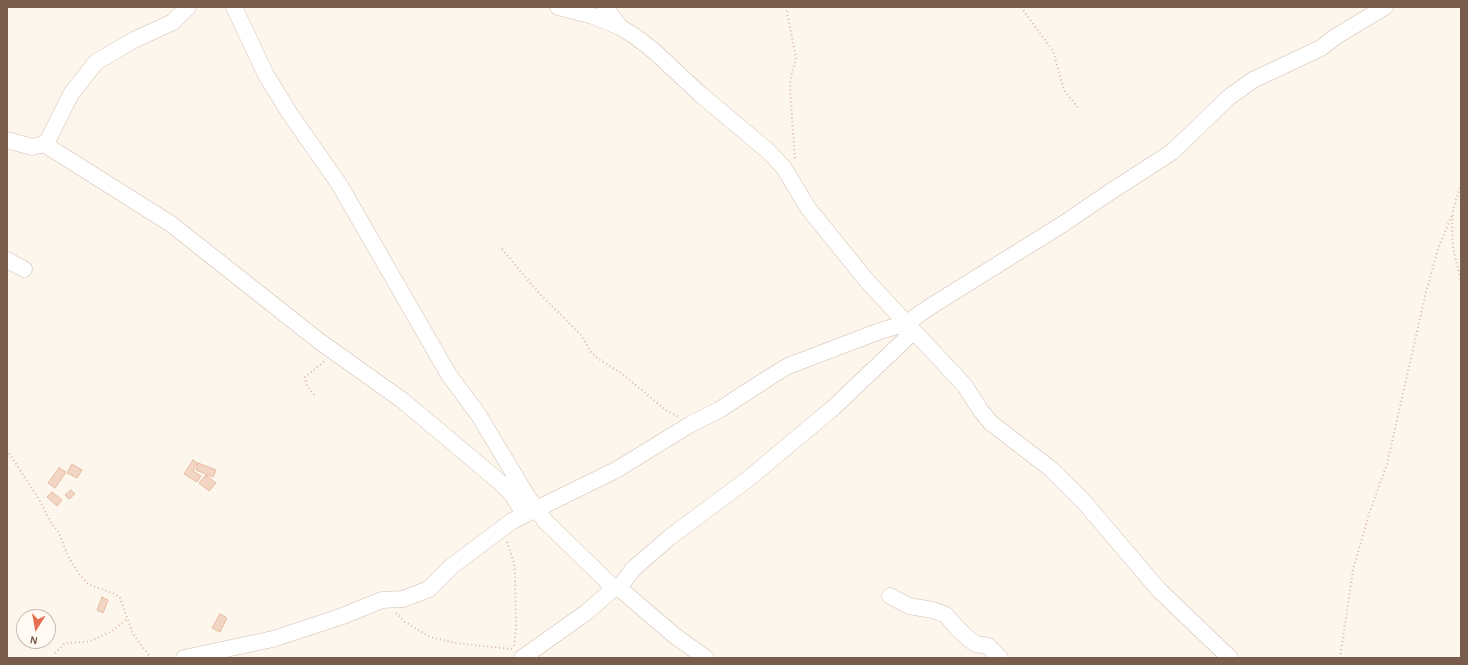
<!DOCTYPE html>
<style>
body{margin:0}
#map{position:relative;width:1468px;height:665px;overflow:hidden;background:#fdf6ec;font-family:"Alegreya Sans",sans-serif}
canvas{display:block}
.frame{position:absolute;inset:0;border:8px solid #7a5c4d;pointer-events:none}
.north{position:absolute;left:16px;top:609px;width:40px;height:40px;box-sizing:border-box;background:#fffaf3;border:1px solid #cabbb1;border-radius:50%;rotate:191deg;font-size:11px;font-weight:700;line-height:16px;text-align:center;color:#7a5c4d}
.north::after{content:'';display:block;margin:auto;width:14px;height:18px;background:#e76f51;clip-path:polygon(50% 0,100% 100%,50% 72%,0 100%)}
</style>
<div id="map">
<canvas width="1468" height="665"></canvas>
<div class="frame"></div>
<div class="north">N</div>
</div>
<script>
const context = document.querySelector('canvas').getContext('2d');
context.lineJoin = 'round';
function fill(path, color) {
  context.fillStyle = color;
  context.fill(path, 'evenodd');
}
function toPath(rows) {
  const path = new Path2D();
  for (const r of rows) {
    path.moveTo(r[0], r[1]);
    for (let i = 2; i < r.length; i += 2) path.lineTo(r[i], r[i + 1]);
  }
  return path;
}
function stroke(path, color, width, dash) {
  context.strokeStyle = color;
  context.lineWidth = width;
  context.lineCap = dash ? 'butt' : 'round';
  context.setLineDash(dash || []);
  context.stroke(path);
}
const building = toPath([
 [193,460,197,463,193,471,201,476,197,482,184,474,193,460],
 [198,463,216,470,213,477,196,470,198,463],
 [72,464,82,470,77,478,67,473,72,464],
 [59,468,66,472,55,488,48,483,59,468],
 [206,475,216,483,209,491,199,483,206,475],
 [71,490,75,494,69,499,65,495,71,490],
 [52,492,62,500,57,506,47,497,52,492],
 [102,597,108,600,103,613,97,610,102,597],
 [220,614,227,618,220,632,212,628,220,614]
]);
fill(building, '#f3d5c3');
stroke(building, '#e6bba3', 1);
const minor = toPath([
 [234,7,266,75,290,114,339,184,449,375,478,414,529,499,545,521,614,588,619,588,675,636,706,658],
 [558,7,593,16,620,27,636,37,654,51,700,94,768,151,784,168,808,208,867,281,965,386,981,411,991,423,1051,469,1084,502,1159,590,1230,658],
 [605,7,620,27],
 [7,140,32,147,44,144,48,140,71,94,96,62,134,40,173,22,188,7],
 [44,144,171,224,319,341,402,400,501,483,511,493,524,514],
 [7,260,24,269],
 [619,588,633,569,670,537,748,479,833,408,913,332],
 [890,596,909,606,933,610,946,615,957,628,970,640,976,644,988,646,1000,658],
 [184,658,273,639,340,617,382,600,403,599,429,589,452,566,512,521,616,470,691,424,719,410,770,377,788,366,880,331,907,323,928,308,1063,224,1107,194,1172,152,1229,97,1253,80,1321,48,1335,37,1385,7],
 [522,658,587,612,614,588]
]);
stroke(minor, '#d1beb0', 17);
stroke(toPath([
 [786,7,796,58,791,77,790,89,795,160],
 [1021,7,1053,51,1064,90,1078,108],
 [1461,184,1453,210,1452,229,1453,248,1461,281],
 [502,249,538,292,582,336,590,351,597,358,621,373,667,411,679,417],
 [314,395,307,386,305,377,325,361],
 [7,450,40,501,51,523,58,531,68,556,80,575,88,584,115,594,120,598,133,634,151,658],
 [507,542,514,563,515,577,516,626,514,648],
 [396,613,405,622,430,637,455,643,512,649],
 [55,653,65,643,86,642,93,640,112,631,128,618],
 [1340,658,1353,570,1369,514,1387,464,1426,292,1438,249,1452,215]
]), '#d9b8a5', 2, [1, 3]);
stroke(minor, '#fff', 16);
</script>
